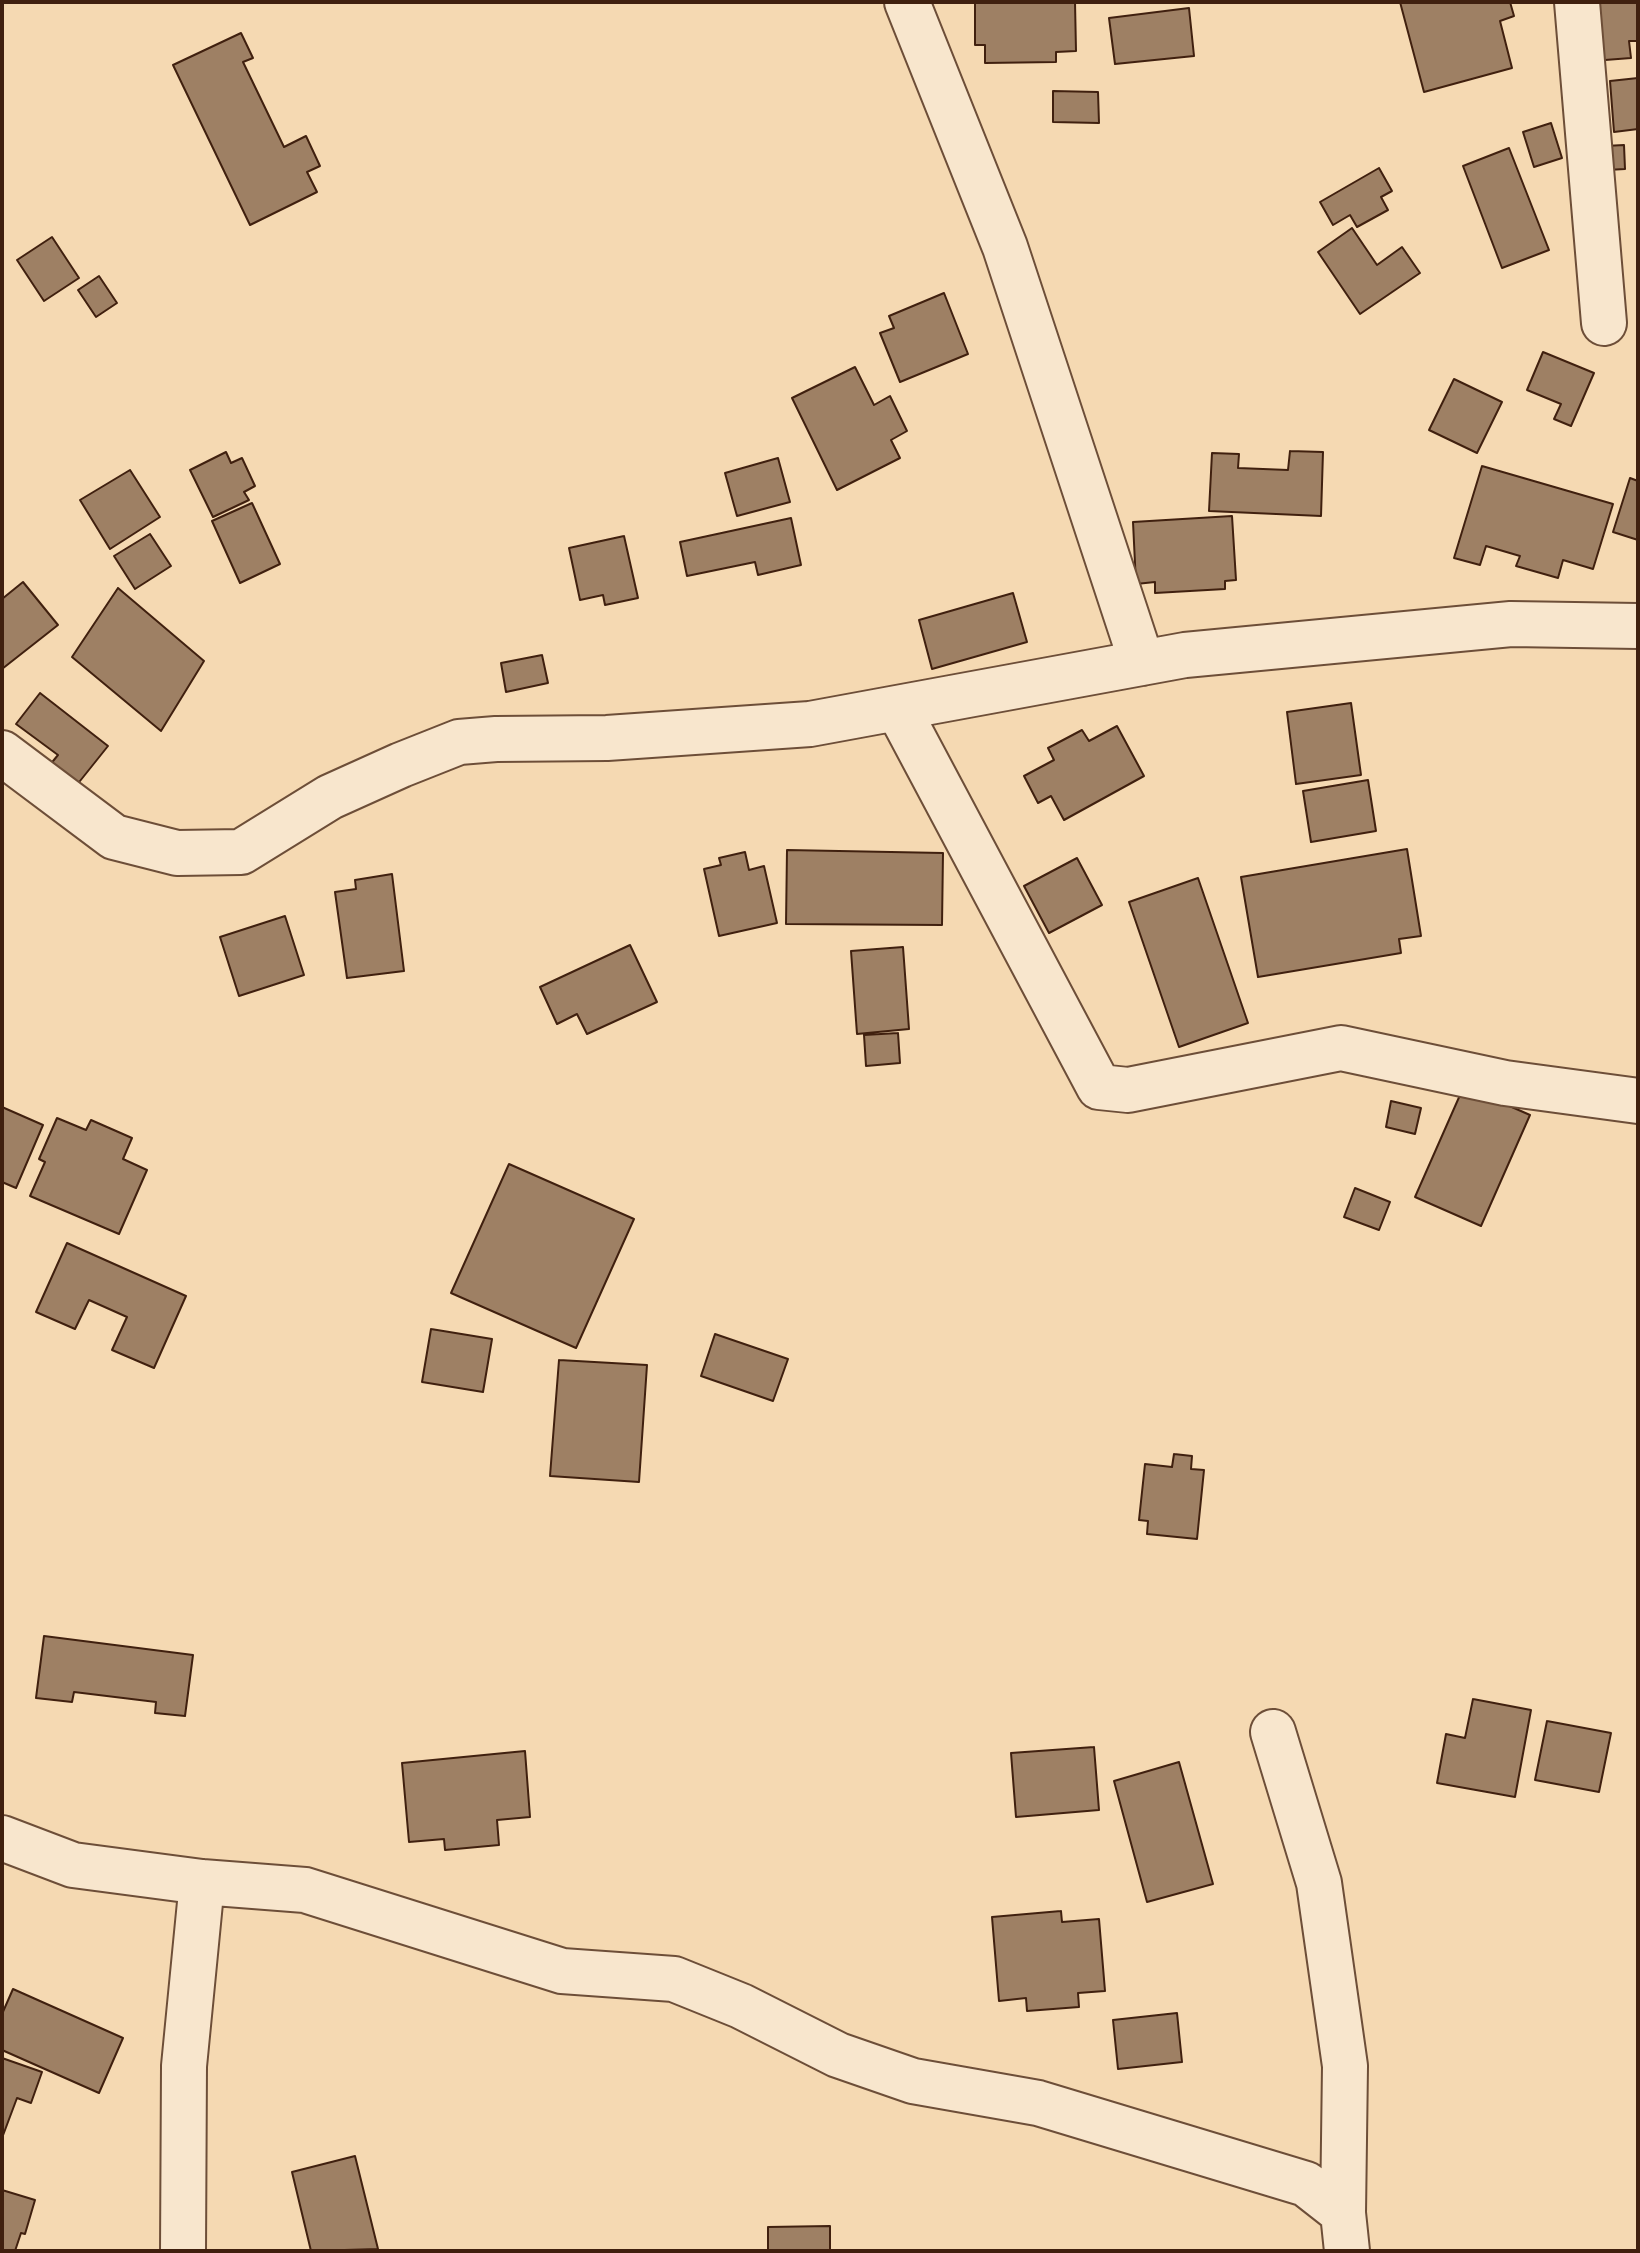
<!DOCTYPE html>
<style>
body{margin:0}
#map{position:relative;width:1640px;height:2253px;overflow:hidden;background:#f5d9b2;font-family:"IM FELL Great Primer",serif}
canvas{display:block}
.frame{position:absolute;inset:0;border:4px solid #40200f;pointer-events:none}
</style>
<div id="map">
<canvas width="1640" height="2253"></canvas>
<div class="frame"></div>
</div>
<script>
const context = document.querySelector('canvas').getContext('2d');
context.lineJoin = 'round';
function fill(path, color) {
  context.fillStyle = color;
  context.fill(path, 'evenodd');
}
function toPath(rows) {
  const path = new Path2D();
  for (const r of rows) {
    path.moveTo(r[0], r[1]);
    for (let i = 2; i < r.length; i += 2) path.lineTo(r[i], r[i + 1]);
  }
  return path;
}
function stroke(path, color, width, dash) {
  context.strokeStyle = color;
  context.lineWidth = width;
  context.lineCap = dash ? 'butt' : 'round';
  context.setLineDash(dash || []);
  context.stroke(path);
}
const building = toPath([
 [975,2,1075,2,1076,51,1056,52,1056,62,985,63,985,45,975,45,975,2],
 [1400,2,1510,2,1514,16,1500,21,1512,68,1424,92,1400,2],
 [1588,2,1638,2,1638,41,1629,41,1631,58,1592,61,1588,2],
 [1189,8,1194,56,1115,64,1109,18,1189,8],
 [241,33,253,58,243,62,284,147,306,136,320,166,307,172,317,192,250,225,173,65,241,33],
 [1638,78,1638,129,1614,132,1610,81,1638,78],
 [1053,91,1098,92,1099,123,1053,122,1053,91],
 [1551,123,1562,158,1534,167,1523,132,1551,123],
 [1624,145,1625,169,1607,170,1605,146,1624,145],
 [1509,148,1549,250,1502,268,1463,166,1509,148],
 [1379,168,1392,191,1381,197,1388,210,1357,227,1350,215,1333,225,1320,202,1379,168],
 [1352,228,1377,265,1402,247,1420,273,1360,314,1318,252,1352,228],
 [52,237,79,278,44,301,17,260,52,237],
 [99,276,117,303,96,317,78,290,99,276],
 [944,293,968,354,900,382,880,333,894,328,889,316,944,293],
 [1543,352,1594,373,1571,426,1554,419,1561,404,1527,390,1543,352],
 [855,367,874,405,890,396,907,431,891,440,900,458,837,490,792,398,855,367],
 [1454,379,1502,402,1477,453,1429,430,1454,379],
 [1290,451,1323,452,1321,516,1209,511,1212,453,1239,454,1238,468,1288,470,1290,451],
 [226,452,231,463,242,458,255,486,244,492,249,500,213,517,190,470,226,452],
 [778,458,790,502,737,516,725,473,778,458],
 [1482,466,1613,504,1593,569,1563,560,1558,578,1516,566,1520,556,1486,546,1480,565,1454,558,1482,466],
 [130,470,160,517,110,549,80,500,130,470],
 [1630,478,1638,481,1638,540,1613,532,1630,478],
 [252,503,280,564,240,583,212,521,252,503],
 [1232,516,1236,580,1225,581,1225,589,1155,593,1155,582,1136,584,1133,522,1232,516],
 [791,518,801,565,758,575,755,562,687,576,680,542,791,518],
 [150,534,171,566,135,589,114,556,150,534],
 [624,536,638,598,605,605,603,595,580,600,569,548,624,536],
 [23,582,58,625,2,669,2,599,23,582],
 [118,588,204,661,161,731,72,657,118,588],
 [1013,593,1027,642,932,669,919,620,1013,593],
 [542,655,548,683,506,692,501,663,542,655],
 [40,693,108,746,76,786,49,766,58,755,16,724,40,693],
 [1351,703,1361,775,1296,784,1287,712,1351,703],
 [1117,726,1144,776,1064,820,1051,796,1038,803,1024,776,1054,760,1048,748,1082,730,1089,741,1117,726],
 [1368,780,1376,831,1311,842,1303,791,1368,780],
 [1407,849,1421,936,1399,939,1401,953,1258,977,1241,877,1407,849],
 [787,850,943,853,942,925,786,924,787,850],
 [745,852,749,870,764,866,777,923,719,936,704,869,721,865,719,858,745,852],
 [1077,858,1102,905,1049,933,1024,886,1077,858],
 [392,874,404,971,347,978,335,892,356,889,355,880,392,874],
 [1198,878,1248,1023,1179,1047,1129,902,1198,878],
 [285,916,304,975,239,996,220,937,285,916],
 [630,945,657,1002,587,1034,577,1014,557,1024,540,987,630,945],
 [903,947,909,1029,857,1034,851,951,903,947],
 [898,1033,900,1063,866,1066,864,1035,898,1033],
 [1464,1086,1530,1115,1481,1226,1415,1197,1464,1086],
 [1391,1101,1421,1108,1415,1134,1386,1127,1391,1101],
 [2,1107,43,1125,16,1188,2,1182,2,1107],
 [57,1118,86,1130,91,1120,132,1138,123,1159,147,1170,119,1234,30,1196,45,1162,39,1159,57,1118],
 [509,1164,634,1219,576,1348,451,1293,509,1164],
 [1355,1188,1390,1202,1379,1230,1344,1217,1355,1188],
 [67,1243,186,1296,154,1368,112,1350,127,1317,89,1300,75,1329,36,1312,67,1243],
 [431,1329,492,1339,483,1392,422,1382,431,1329],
 [715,1334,788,1359,773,1401,701,1376,715,1334],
 [559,1360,647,1365,639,1482,550,1476,559,1360],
 [1174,1454,1192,1456,1191,1469,1204,1470,1197,1539,1147,1534,1148,1521,1139,1520,1145,1464,1172,1467,1174,1454],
 [44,1636,193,1655,185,1716,155,1713,156,1702,74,1692,72,1702,36,1698,44,1636],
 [1473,1699,1531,1710,1515,1797,1437,1783,1446,1734,1465,1738,1473,1699],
 [1547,1721,1611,1733,1599,1792,1535,1780,1547,1721],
 [1094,1747,1099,1810,1016,1817,1011,1753,1094,1747],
 [525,1751,530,1817,497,1820,499,1845,445,1850,444,1839,409,1842,402,1763,525,1751],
 [1179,1762,1213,1884,1147,1902,1114,1781,1179,1762],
 [1061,1911,1062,1922,1099,1919,1105,1991,1078,1993,1079,2007,1027,2011,1026,1998,999,2001,992,1917,1061,1911],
 [13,1989,123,2038,99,2093,2,2050,2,2014,13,1989],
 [1177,2013,1182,2062,1118,2069,1113,2020,1177,2013],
 [2,2058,42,2072,31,2103,17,2098,2,2138,2,2058],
 [355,2156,378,2249,311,2251,292,2172,355,2156],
 [2,2190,35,2200,25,2234,21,2233,15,2251,2,2251,2,2190],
 [830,2226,830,2251,768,2251,768,2227,830,2226]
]);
fill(building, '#9e8064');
stroke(building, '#40200f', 2);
const minor = toPath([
 [907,2,1005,247,1142,663],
 [1577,2,1604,323],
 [898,709,1099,1087,1128,1090,1341,1048,1505,1083,1638,1101],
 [2,753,114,837,177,853,241,852,330,797,401,765,459,742,496,739,607,738,810,724,1185,655,1511,624,1638,626],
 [1273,1732,1319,1883,1345,2066,1343,2213],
 [2,1838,73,1865,202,1882,305,1890,562,1971,674,1979,741,2006,838,2055,913,2081,1038,2103,1306,2184,1343,2213,1347,2251],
 [183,2251,184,2066,202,1882]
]);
stroke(minor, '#6d4e38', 48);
stroke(minor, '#f8e6cd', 44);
</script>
